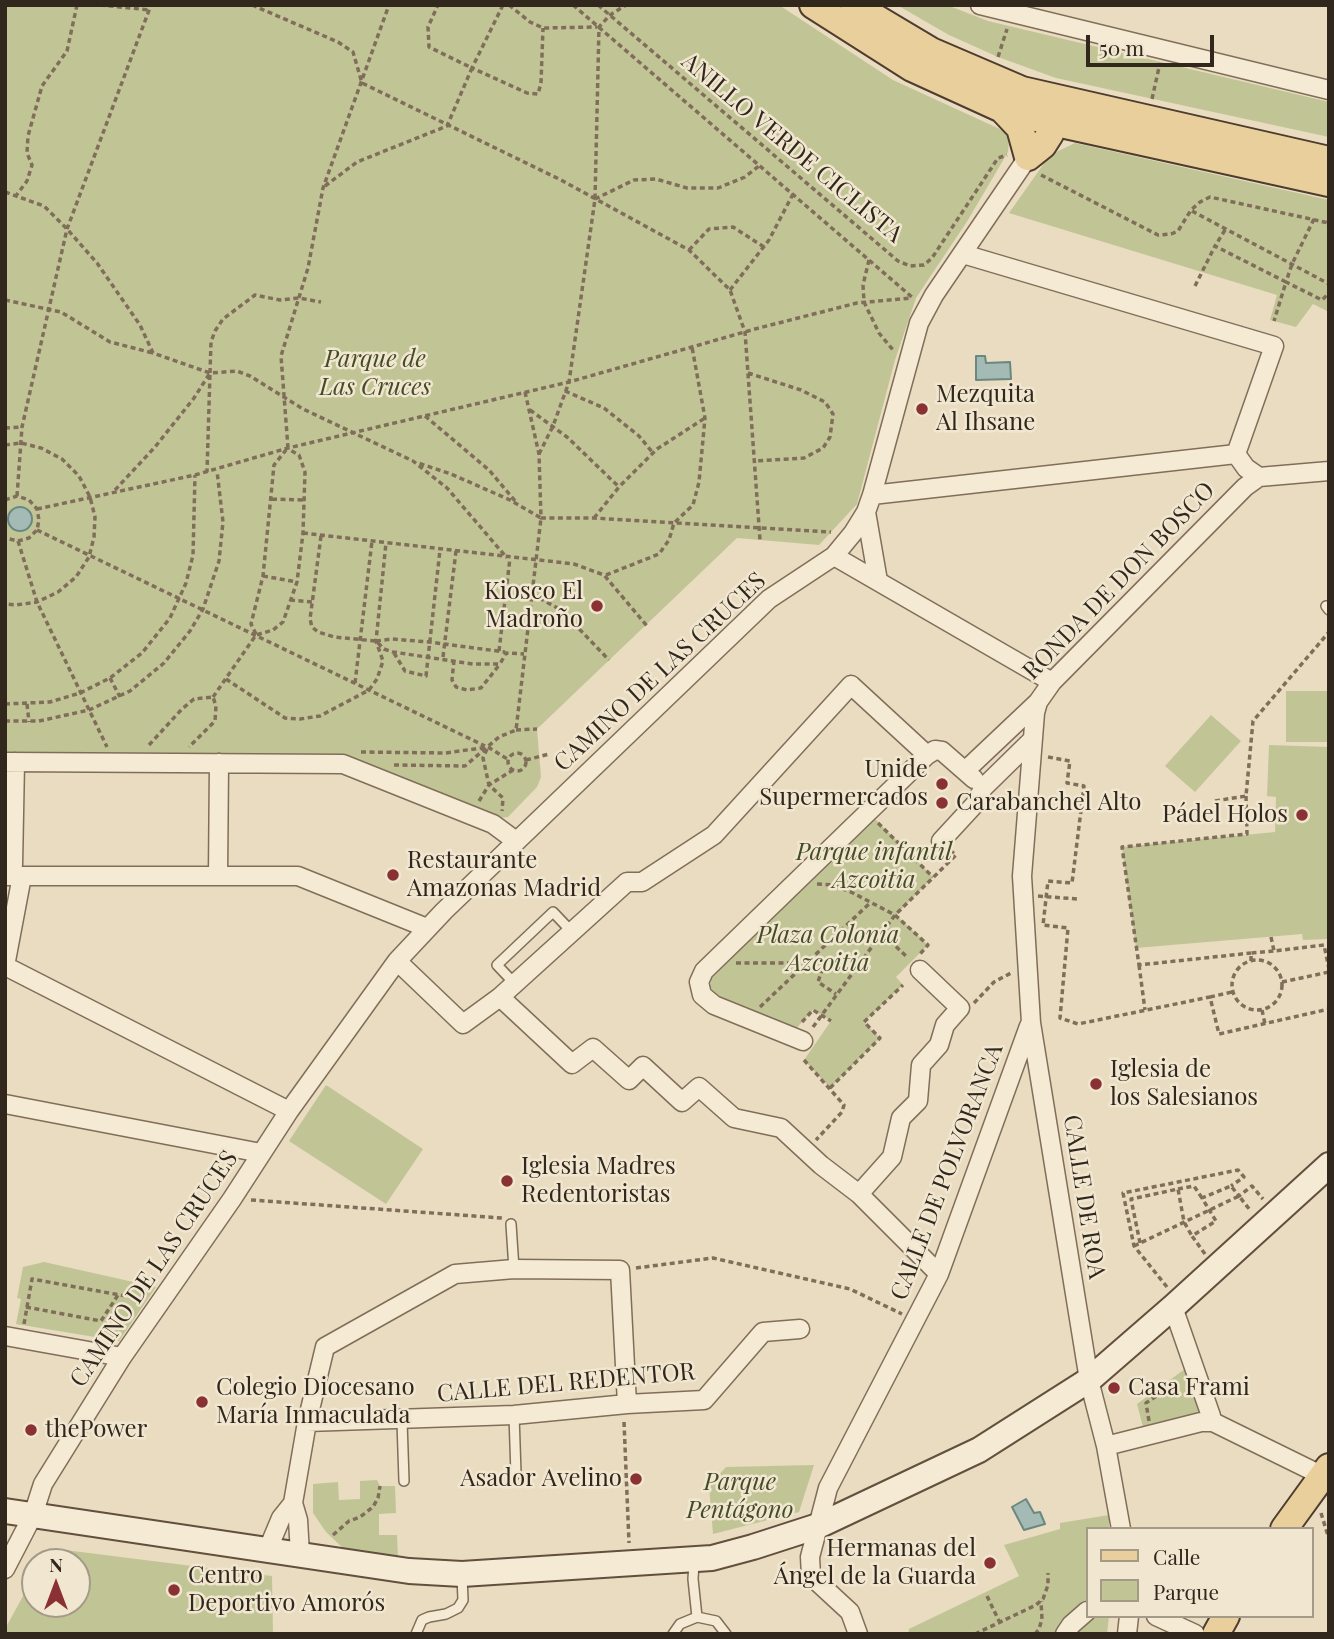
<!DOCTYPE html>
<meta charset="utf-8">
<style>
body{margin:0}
#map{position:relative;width:1334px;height:1639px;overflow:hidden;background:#e9dcc1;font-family:"Playfair Display",serif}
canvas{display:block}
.frame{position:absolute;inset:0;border:7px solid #31271d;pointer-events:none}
.legend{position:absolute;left:1086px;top:1527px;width:228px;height:91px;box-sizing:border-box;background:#f1e7d0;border:2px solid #a49a88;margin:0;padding:9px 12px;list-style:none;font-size:21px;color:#31271d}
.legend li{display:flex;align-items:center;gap:14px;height:35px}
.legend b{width:35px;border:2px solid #a49a88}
.north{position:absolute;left:21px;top:1548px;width:70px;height:70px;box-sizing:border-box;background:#f1e7d0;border:2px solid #a49a88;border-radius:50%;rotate:0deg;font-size:19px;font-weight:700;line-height:28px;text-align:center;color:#31271d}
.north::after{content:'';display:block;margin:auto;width:24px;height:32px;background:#893133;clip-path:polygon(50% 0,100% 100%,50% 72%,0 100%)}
.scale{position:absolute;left:1086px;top:35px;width:128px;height:32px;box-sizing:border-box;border:4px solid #31271d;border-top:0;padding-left:9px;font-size:21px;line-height:24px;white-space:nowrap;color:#31271d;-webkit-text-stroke:5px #f1e7d0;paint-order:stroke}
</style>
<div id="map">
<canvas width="1334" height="1639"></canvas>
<div class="frame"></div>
<ul class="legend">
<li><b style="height:9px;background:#e9cf9c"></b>Calle</li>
<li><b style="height:19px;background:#c1c596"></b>Parque</li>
</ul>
<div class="north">N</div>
<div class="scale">50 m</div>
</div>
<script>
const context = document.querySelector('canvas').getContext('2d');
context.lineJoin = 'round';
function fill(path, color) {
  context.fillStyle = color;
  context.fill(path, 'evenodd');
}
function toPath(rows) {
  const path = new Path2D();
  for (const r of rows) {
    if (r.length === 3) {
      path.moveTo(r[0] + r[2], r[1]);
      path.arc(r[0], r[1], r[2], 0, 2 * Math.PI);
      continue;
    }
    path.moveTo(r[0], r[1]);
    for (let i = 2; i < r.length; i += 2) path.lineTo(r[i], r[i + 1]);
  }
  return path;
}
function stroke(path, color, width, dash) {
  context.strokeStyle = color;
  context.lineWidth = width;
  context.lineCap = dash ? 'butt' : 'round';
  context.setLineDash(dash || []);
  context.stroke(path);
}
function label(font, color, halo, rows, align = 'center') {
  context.font = font + ' "Playfair Display",serif';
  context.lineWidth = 5;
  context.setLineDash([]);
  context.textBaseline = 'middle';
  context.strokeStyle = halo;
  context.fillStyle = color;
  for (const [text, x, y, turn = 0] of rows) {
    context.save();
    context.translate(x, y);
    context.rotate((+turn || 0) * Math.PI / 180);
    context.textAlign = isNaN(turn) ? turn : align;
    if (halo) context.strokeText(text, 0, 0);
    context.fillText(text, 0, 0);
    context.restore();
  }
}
fill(toPath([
 [5,5,779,5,893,80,1002,130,1009,138,1008,152,968,220,916,298,895,360,857,504,819,545,737,538,537,729,541,777,537,787,508,817,492,819,348,759,5,754],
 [897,5,947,5,988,21,1329,102,1329,137,1056,78,998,57,949,35],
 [1075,143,1329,200,1329,312,1313,304,1296,327,1270,320,1277,295,1009,213,1050,155],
 [1286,691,1329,691,1329,742,1286,742],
 [1211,715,1241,741,1195,792,1165,766],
 [1269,745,1329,747,1329,939,1303,940,1302,934,1136,948,1122,847,1275,832,1276,797,1267,796],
 [875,819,933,877,896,915,928,945,896,977,903,985,864,1022,880,1038,830,1088,804,1060,831,1021,813,1010,793,1032,717,997,710,987,711,979,726,963,798,891],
 [326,1085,423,1149,386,1204,289,1141],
 [44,1262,156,1287,119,1341,16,1324,21,1299,17,1298,23,1267],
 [1193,1363,1211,1416,1144,1431,1137,1404],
 [814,1465,799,1512,713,1534,709,1486,726,1467],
 [377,1480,380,1486,395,1486,396,1513,379,1514,379,1535,397,1535,398,1557,343,1548,326,1532,313,1513,313,1484,338,1482,339,1500,360,1499,360,1481],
 [1109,1515,1109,1529,1087,1529,1087,1616,1109,1616,1107,1634,908,1634,909,1629,1019,1576,1004,1545,1060,1529,1060,1523],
 [49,1548,272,1576,273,1634,5,1634,5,1629,35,1574,35,1604,77,1604,77,1562,42,1562]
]), '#c1c596');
const water = toPath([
 [976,356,985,356,986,363,1010,362,1011,379,976,380,976,356],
 [20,519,12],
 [1026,1499,1034,1513,1040,1512,1045,1524,1024,1530,1012,1507,1026,1499]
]);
fill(water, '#a3bbb4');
stroke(water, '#6b8880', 2);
const lane = toPath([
 [1326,606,1329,610],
 [515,984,497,965,553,912,572,932],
 [511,1224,514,1269],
 [514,1415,516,1474],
 [402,1421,404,1481],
 [694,1563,693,1579,697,1617],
 [416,1634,422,1620,429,1617,446,1614,458,1608,463,1600,462,1576],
 [673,1634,680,1624,697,1617,716,1621,726,1634]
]);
const street = toPath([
 [980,5,1329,90],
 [963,254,1274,346,1236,454,1246,468,1259,477],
 [872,495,1236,454],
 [866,512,878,581],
 [834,556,1052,682],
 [927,755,935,750,942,751,974,779],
 [5,762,343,764,493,824,516,841],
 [966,770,1038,702],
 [941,841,976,803,983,788,1031,741],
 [13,865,15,762],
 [5,876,298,876,427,928],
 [218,876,219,763],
 [397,961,463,1024,500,997,572,1064,593,1048,629,1080,643,1066,682,1102,699,1087,734,1118,781,1128,821,1165,859,1194,939,1274],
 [5,966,22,876],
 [11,969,289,1111],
 [500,997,627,882,642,882,714,835,851,685,927,755,704,971,699,982,702,995,714,1005,803,1041],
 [5,1104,261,1153],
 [859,1194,892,1157,901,1118,918,1101,921,1065,939,1045,945,1025,960,1008,920,970],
 [1173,1307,1211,1416],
 [5,1336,122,1357],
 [307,1422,514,1415,627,1404,704,1400,763,1332,800,1329],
 [1106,1446,1201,1422,1213,1422,1329,1479],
 [293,1503,298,1520,300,1554],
 [1121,1529,1106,1446,1089,1380,1031,1023,1022,876,1035,713,1038,702,1052,682,1245,487,1259,477,1329,471],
 [268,1549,281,1518,293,1503,307,1422,325,1347,455,1274,514,1269,620,1270,627,1404],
 [5,1569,33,1515,43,1484,122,1357,232,1199,289,1111,397,961,444,911,769,599,834,556,853,533,866,512,872,495,919,323,934,295,1028,157],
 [1156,1616,1195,1634],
 [858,1634,850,1612,811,1576,810,1557,828,1488,939,1274,1029,1026],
 [1065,1634,1071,1625,1087,1611],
 [1127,1634,1129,1616]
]);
const secondary = toPath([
 [5,1511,409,1571,462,1574,712,1558,753,1547,818,1526,979,1450,1089,1380,1173,1307,1329,1165]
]);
const primary = toPath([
 [813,5,912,68,1002,109,1052,122,1329,183],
 [854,5,931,51,1022,90,1329,160],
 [1002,109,1020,128,1028,157,1043,145,1050,134,1052,122,1045,109],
 [1284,1529,1329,1467],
 [1216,1634,1226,1616]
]);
stroke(lane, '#806e5a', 12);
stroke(street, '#806e5a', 21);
stroke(secondary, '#624f3e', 28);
stroke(primary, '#4e3d2e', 30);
stroke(toPath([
 [100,5,150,10],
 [252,5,338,42,353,52,362,83,561,180,689,250,730,290,745,332,760,540],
 [503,5,472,68,527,93,538,94,541,83,543,28],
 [509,5,530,22,543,28,597,27],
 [573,5,913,298],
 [598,5,898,261,910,266,924,265,932,258,998,158,1007,155],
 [998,57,1007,29],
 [1152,99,1160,63],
 [1041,175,1158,235,1171,234,1178,231,1191,210,1200,202,1210,197,1329,223],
 [325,186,357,162,447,126,472,68,429,47,428,27,438,5],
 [5,192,44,206,67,229,97,263,140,325,153,353,210,373,237,371,250,376,303,409,413,461,447,488,507,558],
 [15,197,27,181,32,165,27,153,28,136,42,86,67,51,77,5],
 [595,199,634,180,656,179,687,188,718,188,745,177,759,166],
 [1192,211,1329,284],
 [1314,219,1292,264,1286,282,1322,300,1329,293],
 [1225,230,1215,246,1286,282,1274,321],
 [689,250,709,229,733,227,764,247],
 [869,260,863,285,864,302,879,333,893,350],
 [1195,286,1215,246],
 [730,290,769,240,793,194],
 [5,300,61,312,110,342,153,353],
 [210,373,211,342,215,331,223,319,255,295,280,300,299,298,321,302],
 [748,373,801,390,825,402,833,414,830,437,823,448,804,458,755,461],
 [565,391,604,408,639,436,653,453],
 [525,392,539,454,541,518,594,518,831,532],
 [530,410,567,437,619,487],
 [425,416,489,470,516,502],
 [5,428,22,427],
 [5,445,21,443,41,448,62,459,79,476,90,497,95,517,94,537,89,557,76,577,58,592,37,602,16,605,5,604],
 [288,448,281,356,308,268,323,188,389,5],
 [539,454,553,426,569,382,595,199,599,27,610,15,626,5],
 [115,490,155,447,194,398,210,373,207,472],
 [17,496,22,427,67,229,151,5],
 [272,499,304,500],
 [5,500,17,496,29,500,37,509,39,520,37,530,29,538,18,541,5,538],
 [37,509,195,475,288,448,569,382,755,329,857,303,912,298],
 [594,518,619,487,657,449,705,418],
 [37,530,485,746],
 [303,533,574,564,604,575,647,626],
 [321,536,310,619,312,627,318,632,334,637,376,641,384,649,393,652,473,664,500,664,506,653,524,654],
 [18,541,37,602,107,747],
 [606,575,659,554,669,540,674,523,693,505,699,482,705,418,692,347],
 [263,576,297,582],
 [532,594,561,610,609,660],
 [290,600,312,602],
 [256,634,251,624,263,576,274,465,286,450],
 [376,641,392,639,429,642,505,652],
 [499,651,510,558],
 [394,653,405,671,426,676,440,550],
 [443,657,456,551],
 [454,660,452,680,456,687,467,690,481,688,500,664],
 [110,678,120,697],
 [226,679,285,718,300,719,320,716,369,690,377,679,383,661,376,641,386,543],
 [355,683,372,541],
 [213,697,256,635,273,630,283,622,297,582,303,533,305,472,299,455,290,450],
 [5,704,50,702,80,693,110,678,142,653,170,618,186,583,193,555,195,475],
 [27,704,29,722],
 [5,721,39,721,89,710,130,691,164,663,190,631,203,609,219,561,223,522,217,471],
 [516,730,537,729],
 [149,745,182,709,194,699,213,697,216,706,215,721,189,747],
 [487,749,483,758,489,785,503,798,502,811],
 [361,752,446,753,488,747,509,760],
 [517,762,9],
 [1048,757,1070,761,1067,783,1084,786,1072,883,1048,881,1043,925,1068,928,1060,1018,1078,1024,1210,997,1219,1034,1329,1009],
 [526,760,549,754],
 [394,765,465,766,499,737,516,730,541,518,510,500,451,474,418,463],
 [1246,796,1247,834,1122,847,1139,965,1251,953],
 [479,801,489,785,513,770],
 [1215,801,1246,796,1253,721,1329,632],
 [878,823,933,877],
 [817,884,833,885,851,892,895,915,928,945,920,954],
 [1038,896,1077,899],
 [882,933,895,915,956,855,951,851],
 [1271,937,1274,951,1324,945,1329,969],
 [1257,985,25],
 [1251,961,1251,953,1274,951],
 [736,963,790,963,822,970,818,982,836,994],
 [1139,965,1145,1010],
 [1282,982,1329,972],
 [1210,997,1232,992],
 [974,1003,994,982,1011,973],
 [760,1007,871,902],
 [1262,1010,1265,1024],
 [802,1022,813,1010,831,1021],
 [813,1027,882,933,908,958],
 [804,1060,844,1105,842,1112,816,1140],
 [830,1088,880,1038,864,1022,903,985],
 [1178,1189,1194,1186,1202,1198],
 [251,1200,502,1218],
 [1140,1243,1131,1199,1178,1189,1184,1222,1192,1236],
 [1134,1246,1239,1196,1250,1210],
 [1205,1254,1192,1236,1216,1221,1202,1198,1231,1186,1239,1196,1252,1186,1263,1199],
 [636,1268,713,1258,850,1289,902,1314],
 [1167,1287,1134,1246,1123,1193,1238,1170,1244,1177,1231,1186],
 [26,1307,101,1321,118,1295],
 [24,1324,32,1279,142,1299],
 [1149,1421,1146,1403,1180,1380],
 [624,1422,629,1543],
 [1321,1513,1329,1539],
 [333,1535,349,1521,360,1517,373,1507,378,1498,380,1486],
 [987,1596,999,1621],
 [975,1634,1036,1605,1043,1599,1048,1585,1048,1573],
 [1035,1634,1039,1629,1042,1619,1041,1601]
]), '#806e5a', 3.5, [5, 3.5]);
stroke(lane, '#f5ead3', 9);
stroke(street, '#f5ead3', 18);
stroke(secondary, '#f5ead3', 24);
stroke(primary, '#e9cf9c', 26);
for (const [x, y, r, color] of [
 [922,409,7,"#893133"],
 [597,606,7,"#893133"],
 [942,784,7,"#893133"],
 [942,803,7,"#893133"],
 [1302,815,7,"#893133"],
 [393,875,7,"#893133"],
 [1096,1084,7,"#893133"],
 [507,1181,7,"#893133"],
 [1114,1388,7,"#893133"],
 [202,1402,7,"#893133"],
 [31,1430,7,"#893133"],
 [636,1479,7,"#893133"],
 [990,1563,7,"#893133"],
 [174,1590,7,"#893133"]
]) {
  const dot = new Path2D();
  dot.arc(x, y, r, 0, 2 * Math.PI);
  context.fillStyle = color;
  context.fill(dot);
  stroke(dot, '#f1e7d0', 2.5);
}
label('24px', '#31271d', '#f1e7d0', [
 ["ANILLO VERDE CICLISTA",792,148,40],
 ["RONDA DE DON BOSCO",1119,581,-46],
 ["CAMINO DE LAS CRUCES",660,672,-43],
 ["CALLE DE POLVORANCA",947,1172,-69],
 ["CALLE DE ROA",1084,1197,81],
 ["CAMINO DE LAS CRUCES",154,1269,-56],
 ["CALLE DEL REDENTOR",566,1383,-5]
]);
label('italic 24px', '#434c26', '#f1e7d0', [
 ["Parque de",375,360],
 ["Las Cruces",375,388],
 ["Parque infantil",874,853],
 ["Azcoitia",874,881],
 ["Plaza Colonia",828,936],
 ["Azcoitia",828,964],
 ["Parque",740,1483],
 ["Pentágono",740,1511]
]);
label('24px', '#31271d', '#f1e7d0', [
 ["Mezquita",936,395],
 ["Al Ihsane",936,423],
 ["Kiosco El",583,592,"right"],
 ["Madroño",583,620,"right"],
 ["Unide",928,770,"right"],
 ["Supermercados",928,798,"right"],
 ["Carabanchel Alto",956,803],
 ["Pádel Holos",1288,815,"right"],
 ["Restaurante",407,861],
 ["Amazonas Madrid",407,889],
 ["Iglesia de",1110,1070],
 ["los Salesianos",1110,1098],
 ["Iglesia Madres",521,1167],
 ["Redentoristas",521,1195],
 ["Colegio Diocesano",216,1388],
 ["María Inmaculada",216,1416],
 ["Casa Frami",1128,1388],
 ["thePower",45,1430],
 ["Asador Avelino",622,1479,"right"],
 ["Hermanas del",976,1549,"right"],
 ["Ángel de la Guarda",976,1577,"right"],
 ["Centro",188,1576],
 ["Deportivo Amorós",188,1604]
], 'left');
</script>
